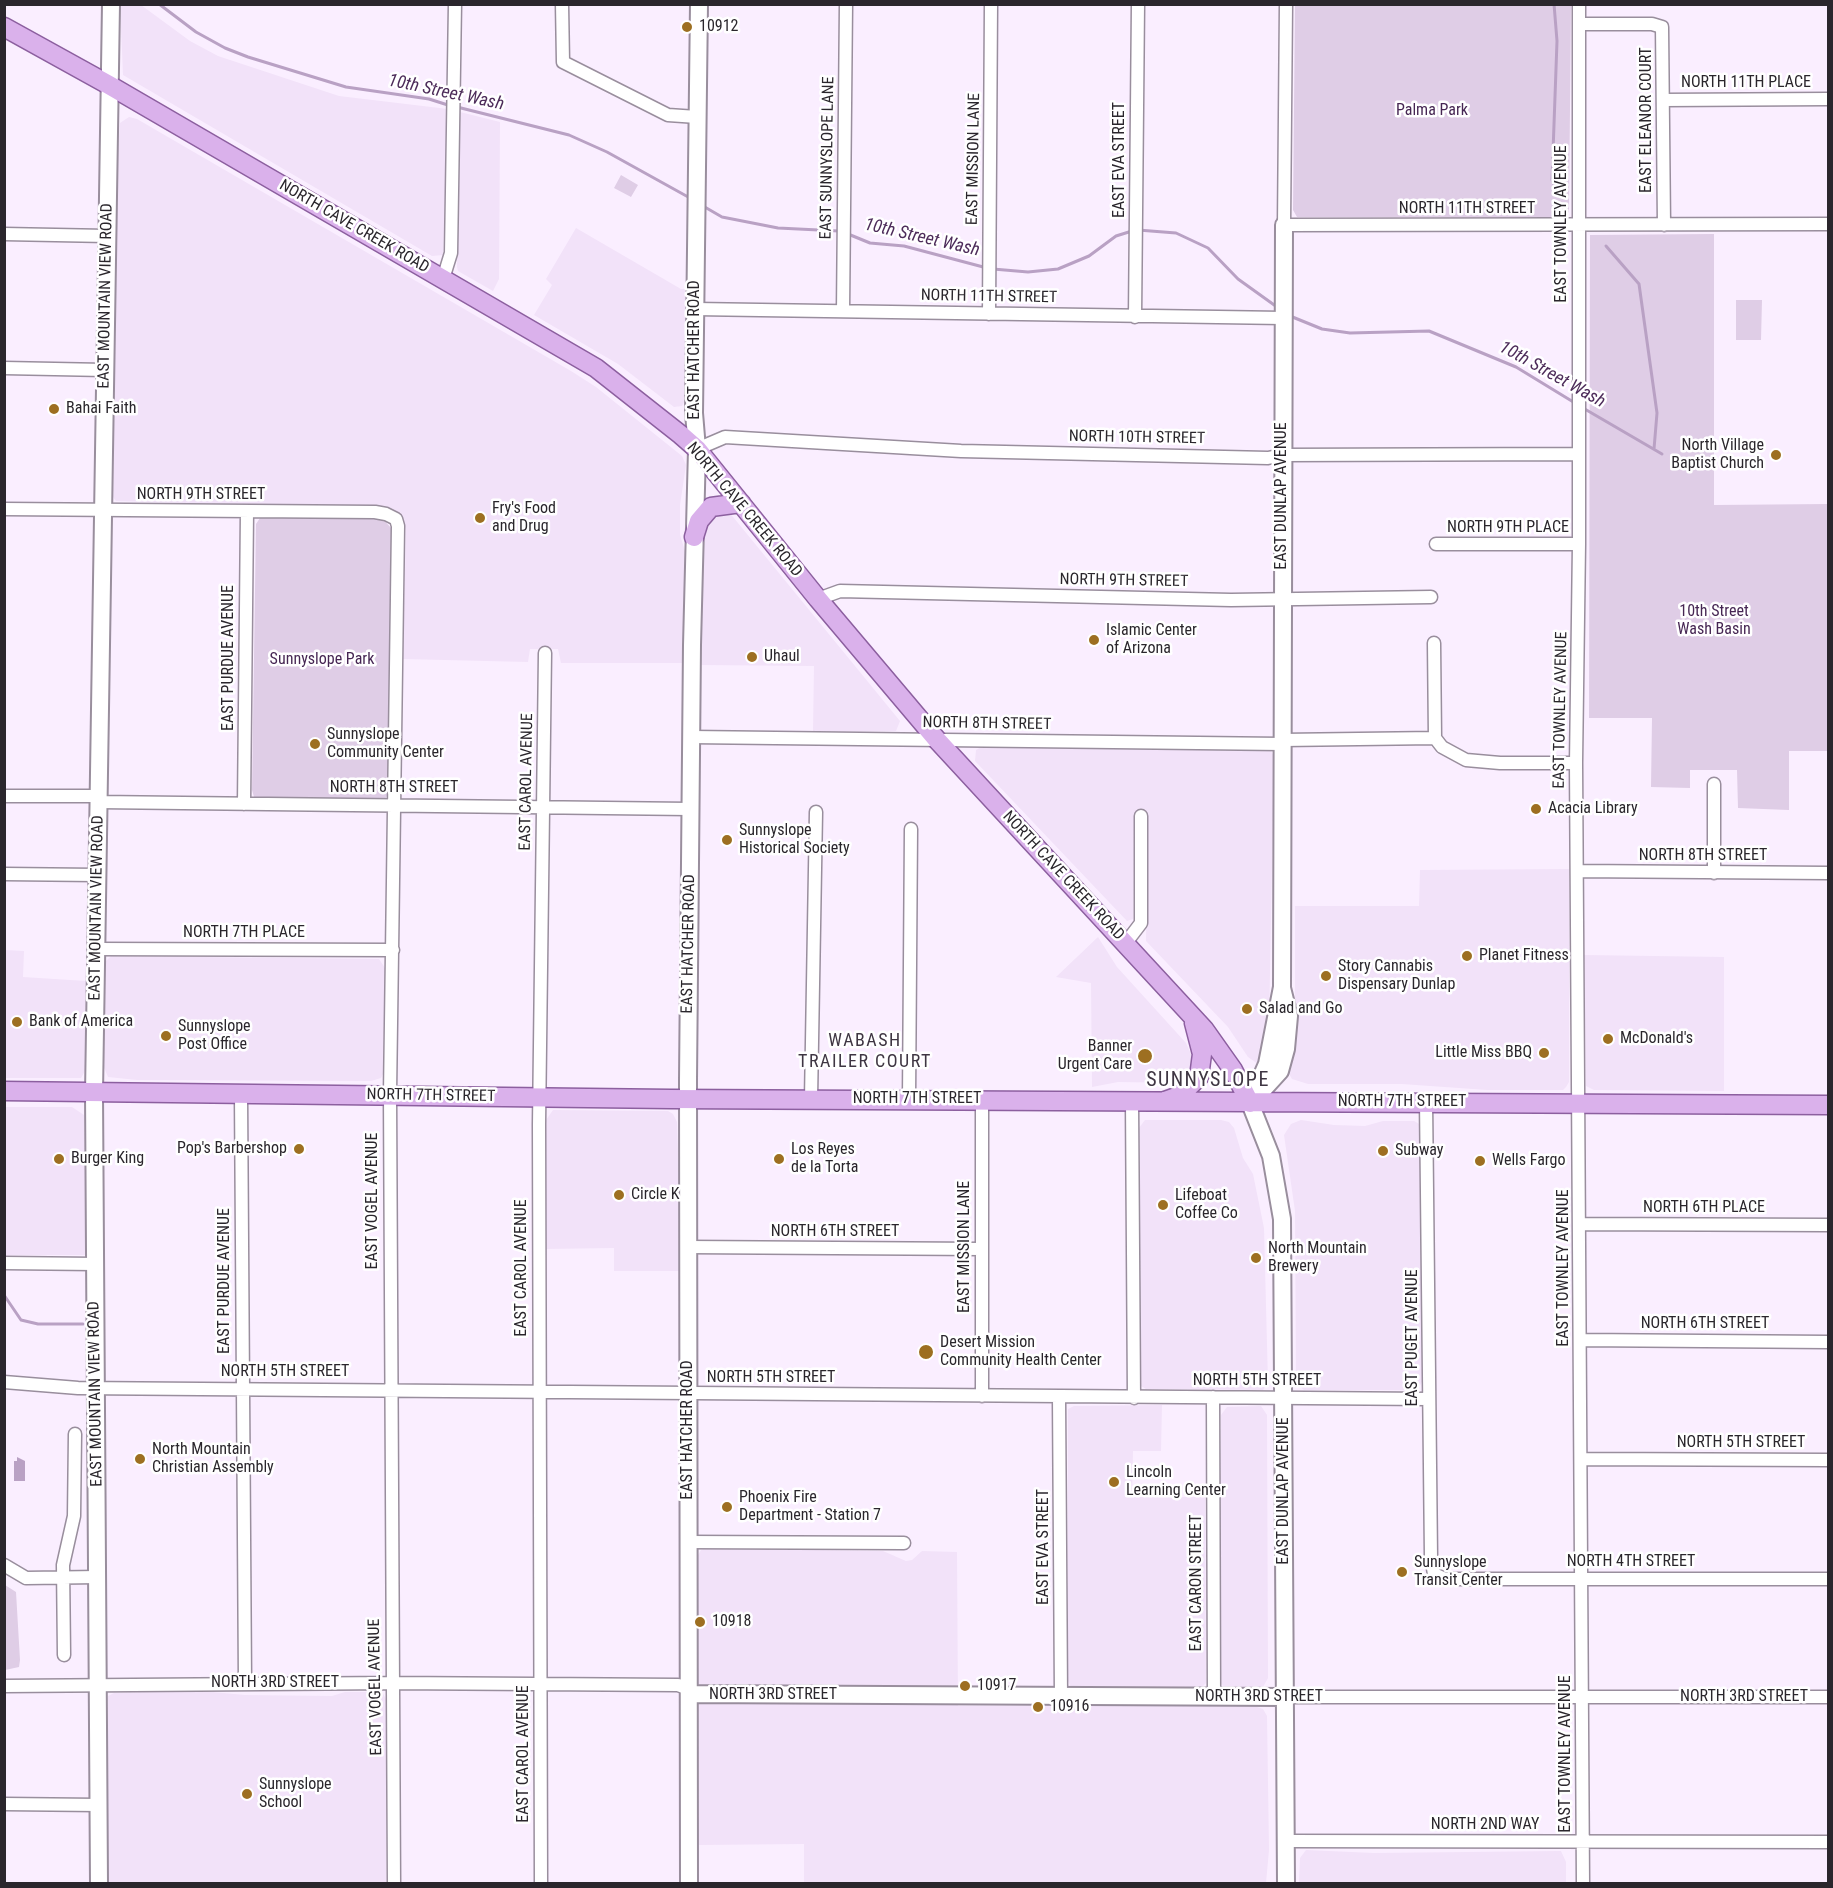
<!DOCTYPE html>
<style>
body{margin:0}
#map{position:relative;width:1833px;height:1888px;overflow:hidden;background:#faeeff;font-family:"Roboto Condensed",sans-serif}
canvas{display:block}
.frame{position:absolute;inset:0;border:6px solid #2a262c;pointer-events:none}
</style>
<div id="map">
<canvas width="1833" height="1888"></canvas>
<div class="frame"></div>
</div>
<script>
const context = document.querySelector('canvas').getContext('2d');
context.lineJoin = 'round';
function fill(path, color) {
  context.fillStyle = color;
  context.fill(path, 'evenodd');
}
function toPath(rows) {
  const path = new Path2D();
  for (const r of rows) {
    path.moveTo(r[0], r[1]);
    for (let i = 2; i < r.length; i += 2) path.lineTo(r[i], r[i + 1]);
  }
  return path;
}
function stroke(path, color, width, dash) {
  context.strokeStyle = color;
  context.lineWidth = width;
  context.lineCap = dash ? 'butt' : 'round';
  context.setLineDash(dash || []);
  context.stroke(path);
}
function label(font, color, halo, rows, align = 'center') {
  context.font = font + ' "Roboto Condensed",sans-serif';
  context.lineWidth = 5;
  context.setLineDash([]);
  context.textBaseline = 'middle';
  context.strokeStyle = halo;
  context.fillStyle = color;
  for (const [text, x, y, turn = 0] of rows) {
    context.save();
    context.translate(x, y);
    context.rotate((+turn || 0) * Math.PI / 180);
    context.textAlign = isNaN(turn) ? turn : align;
    if (halo) context.strokeText(text, 0, 0);
    context.fillText(text, 0, 0);
    context.restore();
  }
}
fill(toPath([
 [120,5,141,5,190,41,218,56,339,96,448,109,443,255,432,256,123,75],
 [460,112,500,122,499,279,493,291,458,271,457,267],
 [129,117,137,119,571,371,596,387,682,456,686,465,680,505,680,535,685,551,684,663,561,663,558,649,530,649,528,662,403,659,406,530,398,513,381,508,116,501,113,497,118,149,120,123],
 [576,228,681,289,687,289,686,398,682,406,674,407,618,364,534,315,552,285,546,279],
 [729,512,900,721,896,731,813,732,814,666,700,665,702,523,705,518],
 [983,746,1271,751,1274,756,1269,1026,1258,1064,1248,1057,1228,1027,1146,941,1148,814,1134,814,1133,915,1133,919,1127,921,975,761,976,750],
 [1569,869,1569,1082,1566,1087,1563,1090,1487,1090,1402,1084,1308,1084,1292,1079,1288,1072,1295,1014,1295,906,1419,906,1420,870],
 [1098,937,1117,967,1186,1043,1195,1063,1195,1070,1187,1080,1180,1083,1118,1082,1092,1087,1091,983,1056,977],
 [5,950,24,951,23,977,86,981,85,1071,81,1078,5,1078],
 [1584,955,1724,957,1724,1091,1594,1090,1586,1086],
 [111,956,379,959,385,968,383,1074,381,1078,371,1081,137,1080,108,1077,103,1065,105,962],
 [5,1107,72,1107,84,1115,87,1255,5,1255],
 [553,1110,668,1111,673,1114,677,1122,682,1271,614,1271,614,1248,545,1249,546,1120],
 [1145,1120,1221,1120,1229,1122,1234,1128,1243,1158,1253,1174,1264,1228,1268,1383,1263,1390,1146,1389,1141,1386,1139,1128],
 [1301,1120,1334,1125,1365,1126,1383,1121,1414,1121,1421,1125,1422,1382,1417,1390,1304,1390,1296,1383,1295,1211,1284,1135,1291,1124],
 [1162,1405,1161,1451,1133,1451,1132,1497,1205,1497,1206,1683,1201,1688,1194,1689,1071,1687,1068,1681,1068,1409,1074,1406],
 [1261,1406,1267,1415,1268,1678,1263,1687,1258,1690,1225,1689,1221,1683,1219,1673,1221,1415,1227,1407],
 [706,1548,883,1551,906,1561,912,1560,922,1551,957,1552,958,1706,1254,1706,1263,1709,1267,1716,1269,1850,1266,1883,804,1883,804,1844,699,1845,697,1557,701,1550],
 [190,1690,245,1695,332,1696,345,1692,382,1692,386,1699,386,1883,108,1883,108,1696,114,1693],
 [1306,1850,1374,1853,1561,1851,1566,1862,1566,1883,1299,1883,1300,1858]
]), '#f2e2f9');
fill(toPath([
 [1295,5,1571,5,1569,212,1563,217,1297,217,1293,210],
 [621,175,638,185,631,197,614,188],
 [1714,234,1714,505,1828,504,1828,751,1789,751,1789,810,1738,808,1737,770,1690,770,1690,788,1651,787,1652,718,1589,718,1590,235],
 [1736,300,1762,300,1761,340,1736,340],
 [262,515,382,518,392,529,388,795,384,800,258,800,254,797,252,790,256,524],
 [5,1585,16,1592,20,1660,19,1667,5,1670]
]), '#dfcde6');
fill(toPath([
 [17,1457,25,1461,25,1481,14,1481,14,1461,17,1461]
]), '#b9a1c4');
stroke(toPath([
 [159,4,196,32,225,48,248,57,346,87,429,99,451,106],
 [1554,4,1557,41,1552,180,1559,196],
 [457,107,569,135,607,152,690,198],
 [703,206,722,217,778,228,839,231],
 [1138,230,1176,233,1208,248,1238,279,1277,307],
 [848,234,870,243,904,246,987,268],
 [1606,246,1639,284,1657,413,1654,449],
 [993,269,1028,272,1058,269,1089,256,1116,236,1132,231],
 [1290,316,1322,329,1350,333,1429,331,1516,367,1575,403],
 [1583,408,1662,454],
 [4,1295,21,1320,38,1324,83,1324]
]), '#b9a1c4', 3);
const street = toPath([
 [562,4,563,62,668,115,697,117],
 [1286,4,1284,225,1828,224],
 [1579,4,1579,544,1576,763,1583,1884],
 [1579,24,1652,24,1662,27,1664,225],
 [1663,100,1828,99],
 [4,234,107,236],
 [443,279,451,253,455,4],
 [695,309,1283,318],
 [843,311,846,4],
 [989,314,991,4],
 [1135,317,1138,4],
 [4,368,105,370],
 [697,449,725,437,961,451,1268,458,1282,455,1578,454],
 [4,509,375,512,386,514,396,519,398,526,390,1094,394,1884],
 [1436,544,1579,544],
 [818,599,840,591,1231,600,1431,597],
 [1434,643,1435,738],
 [691,737,1282,744],
 [1282,740,1435,738,1442,747,1466,760,1500,763,1576,763],
 [1714,784,1714,873],
 [4,796,99,796],
 [99,802,690,809],
 [244,804,247,512],
 [1577,871,1828,873],
 [4,874,97,875],
 [1125,944,1141,923,1141,816],
 [96,949,393,950],
 [241,1095,245,1682],
 [811,1099,816,812],
 [909,1099,911,829],
 [982,1099,982,1396],
 [1426,1101,1431,1557,1434,1574,1445,1579,1828,1579],
 [1132,1102,1134,1398],
 [1580,1224,1828,1225],
 [688,1247,982,1249],
 [4,1263,95,1264],
 [1581,1340,1828,1342],
 [4,1382,78,1388,1429,1399],
 [1059,1397,1061,1697],
 [1213,1397,1214,1697],
 [1582,1459,1828,1460],
 [688,1542,904,1543],
 [4,1565,26,1578,98,1577],
 [64,1655,63,1565,74,1516,75,1434],
 [4,1686,392,1683,678,1685,689,1689],
 [1285,1697,1828,1697],
 [4,1804,99,1805],
 [1286,1841,1828,1842],
 [541,1884,539,1124,545,653]
]);
const secondary = toPath([
 [1284,225,1282,987,1267,1064,1250,1103,1271,1156,1282,1219,1286,1884],
 [1260,1093,1280,1071,1286,1049,1289,1016,1282,988],
 [689,1694,1285,1697],
 [99,1884,94,1093,111,4],
 [689,1884,688,1080,692,645,697,449,694,413,699,4]
]);
const primary = toPath([
 [4,27,109,85,596,368,681,435,697,449,818,599,938,741,1204,1029,1233,1070,1250,1103],
 [694,537,699,521,711,507,741,503],
 [4,1091,671,1099,1828,1105],
 [1165,1101,1179,1096,1199,1077,1202,1054,1194,1023]
]);
stroke(street, '#998e9d', 15);
stroke(secondary, '#998e9d', 20);
stroke(primary, '#8c5f9f', 21);
stroke(street, '#fff', 12);
stroke(secondary, '#fff', 16);
stroke(primary, '#dab1eb', 18);
for (const [x, y, r, color] of [
 [687,27,6,"#9d6f21"],
 [54,409,6,"#9d6f21"],
 [1776,455,6,"#9d6f21"],
 [480,518,6,"#9d6f21"],
 [1094,640,6,"#9d6f21"],
 [752,657,6,"#9d6f21"],
 [315,744,6,"#9d6f21"],
 [1536,809,6,"#9d6f21"],
 [727,840,6,"#9d6f21"],
 [1467,956,6,"#9d6f21"],
 [1326,976,6,"#9d6f21"],
 [1247,1009,6,"#9d6f21"],
 [17,1022,6,"#9d6f21"],
 [166,1036,6,"#9d6f21"],
 [1608,1039,6,"#9d6f21"],
 [1544,1053,6,"#9d6f21"],
 [1145,1056,8,"#9d6f21"],
 [299,1149,6,"#9d6f21"],
 [1383,1151,6,"#9d6f21"],
 [59,1159,6,"#9d6f21"],
 [779,1159,6,"#9d6f21"],
 [1480,1161,6,"#9d6f21"],
 [619,1195,6,"#9d6f21"],
 [1163,1205,6,"#9d6f21"],
 [1256,1258,6,"#9d6f21"],
 [926,1352,8,"#9d6f21"],
 [140,1459,6,"#9d6f21"],
 [1114,1482,6,"#9d6f21"],
 [727,1507,6,"#9d6f21"],
 [1402,1572,6,"#9d6f21"],
 [700,1622,6,"#9d6f21"],
 [965,1686,6,"#9d6f21"],
 [1038,1707,6,"#9d6f21"],
 [247,1794,6,"#9d6f21"]
]) {
  const dot = new Path2D();
  dot.arc(x, y, r, 0, 2 * Math.PI);
  context.fillStyle = color;
  context.fill(dot);
  stroke(dot, '#fff', 2);
}
label('16px', '#2a262c', '#fff', [
 ["10912",699,27],
 ["Bahai Faith",66,409],
 ["North Village",1764,446,"right"],
 ["Baptist Church",1764,464,"right"],
 ["Fry's Food",492,509],
 ["and Drug",492,527],
 ["Islamic Center",1106,631],
 ["of Arizona",1106,649],
 ["Uhaul",764,657],
 ["Sunnyslope",327,735],
 ["Community Center",327,753],
 ["Acacia Library",1548,809],
 ["Sunnyslope",739,831],
 ["Historical Society",739,849],
 ["Planet Fitness",1479,956],
 ["Story Cannabis",1338,967],
 ["Dispensary Dunlap",1338,985],
 ["Salad and Go",1259,1009],
 ["Bank of America",29,1022],
 ["Sunnyslope",178,1027],
 ["Post Office",178,1045],
 ["McDonald's",1620,1039],
 ["Banner",1132,1047,"right"],
 ["Urgent Care",1132,1065,"right"],
 ["Little Miss BBQ",1532,1053,"right"],
 ["Pop's Barbershop",287,1149,"right"],
 ["Los Reyes",791,1150],
 ["de la Torta",791,1168],
 ["Subway",1395,1151],
 ["Burger King",71,1159],
 ["Wells Fargo",1492,1161],
 ["Circle K",631,1195],
 ["Lifeboat",1175,1196],
 ["Coffee Co",1175,1214],
 ["North Mountain",1268,1249],
 ["Brewery",1268,1267],
 ["Desert Mission",940,1343],
 ["Community Health Center",940,1361],
 ["North Mountain",152,1450],
 ["Christian Assembly",152,1468],
 ["Lincoln",1126,1473],
 ["Learning Center",1126,1491],
 ["Phoenix Fire",739,1498],
 ["Department - Station 7",739,1516],
 ["Sunnyslope",1414,1563],
 ["Transit Center",1414,1581],
 ["10918",712,1622],
 ["10917",977,1686],
 ["10916",1050,1707],
 ["Sunnyslope",259,1785],
 ["School",259,1803]
], 'left');
label('16px', '#2a262c', '#fff', [
 ["NORTH 11TH PLACE",1746,83],
 ["EAST ELEANOR COURT",1647,120,-90],
 ["EAST SUNNYSLOPE LANE",828,158,-89],
 ["EAST MISSION LANE",974,159,-89],
 ["EAST EVA STREET",1120,160,-90],
 ["NORTH 11TH STREET",1467,209],
 ["EAST TOWNLEY AVENUE",1562,224,-90],
 ["NORTH CAVE CREEK ROAD",354,227,30],
 ["EAST MOUNTAIN VIEW ROAD",106,296,-89],
 ["NORTH 11TH STREET",989,297,1],
 ["EAST HATCHER ROAD",695,350,-90],
 ["NORTH 10TH STREET",1137,438,1],
 ["NORTH 9TH STREET",201,495],
 ["EAST DUNLAP AVENUE",1282,496,-90],
 ["NORTH CAVE CREEK ROAD",744,510,50],
 ["NORTH 9TH PLACE",1508,528],
 ["NORTH 9TH STREET",1124,581,1],
 ["EAST PURDUE AVENUE",229,658,-90],
 ["EAST TOWNLEY AVENUE",1561,710,-89],
 ["NORTH 8TH STREET",987,724,1],
 ["EAST CAROL AVENUE",527,782,-89],
 ["NORTH 8TH STREET",394,788],
 ["NORTH 8TH STREET",1703,856],
 ["NORTH CAVE CREEK ROAD",1063,876,47],
 ["EAST MOUNTAIN VIEW ROAD",97,908,-89],
 ["NORTH 7TH PLACE",244,933],
 ["EAST HATCHER ROAD",689,944,-89],
 ["NORTH 7TH STREET",431,1096,1],
 ["NORTH 7TH STREET",917,1099],
 ["NORTH 7TH STREET",1402,1102],
 ["EAST VOGEL AVENUE",373,1201,-90],
 ["NORTH 6TH PLACE",1704,1208],
 ["NORTH 6TH STREET",835,1232],
 ["EAST MISSION LANE",965,1247,-90],
 ["EAST CAROL AVENUE",522,1268,-90],
 ["EAST TOWNLEY AVENUE",1564,1268,-90],
 ["EAST PURDUE AVENUE",225,1281,-90],
 ["NORTH 6TH STREET",1705,1324],
 ["EAST PUGET AVENUE",1413,1338,-90],
 ["NORTH 5TH STREET",285,1372],
 ["NORTH 5TH STREET",771,1378],
 ["NORTH 5TH STREET",1257,1381],
 ["EAST MOUNTAIN VIEW ROAD",96,1394,-91],
 ["EAST HATCHER ROAD",688,1430,-90],
 ["NORTH 5TH STREET",1741,1443],
 ["EAST DUNLAP AVENUE",1284,1491,-90],
 ["EAST EVA STREET",1044,1547,-90],
 ["NORTH 4TH STREET",1631,1562],
 ["EAST CARON STREET",1197,1583,-90],
 ["NORTH 3RD STREET",275,1683],
 ["EAST VOGEL AVENUE",376,1687,-91],
 ["NORTH 3RD STREET",773,1695],
 ["NORTH 3RD STREET",1259,1697],
 ["NORTH 3RD STREET",1744,1697],
 ["EAST CAROL AVENUE",524,1754,-90],
 ["EAST TOWNLEY AVENUE",1566,1754,-90],
 ["NORTH 2ND WAY",1485,1825]
]);
label('16px', '#462653', '#fff', [
 ["Palma Park",1432,111],
 ["10th Street",1714,612],
 ["Wash Basin",1714,630],
 ["Sunnyslope Park",322,660]
]);
label('italic 18px', '#4d2c5a', '#fff', [
 ["10th Street Wash",446,93,12],
 ["10th Street Wash",922,238,13],
 ["10th Street Wash",1552,375,29]
]);
context.letterSpacing = '1.5px';
label('18px', '#3f3643', '#fff', [
 ["WABASH",865,1041],
 ["TRAILER COURT",865,1062]
]);
context.letterSpacing = '0px';
context.letterSpacing = '1.5px';
label('20px', '#3f3643', '#fff', [
 ["SUNNYSLOPE",1208,1081]
]);
context.letterSpacing = '0px';
</script>
